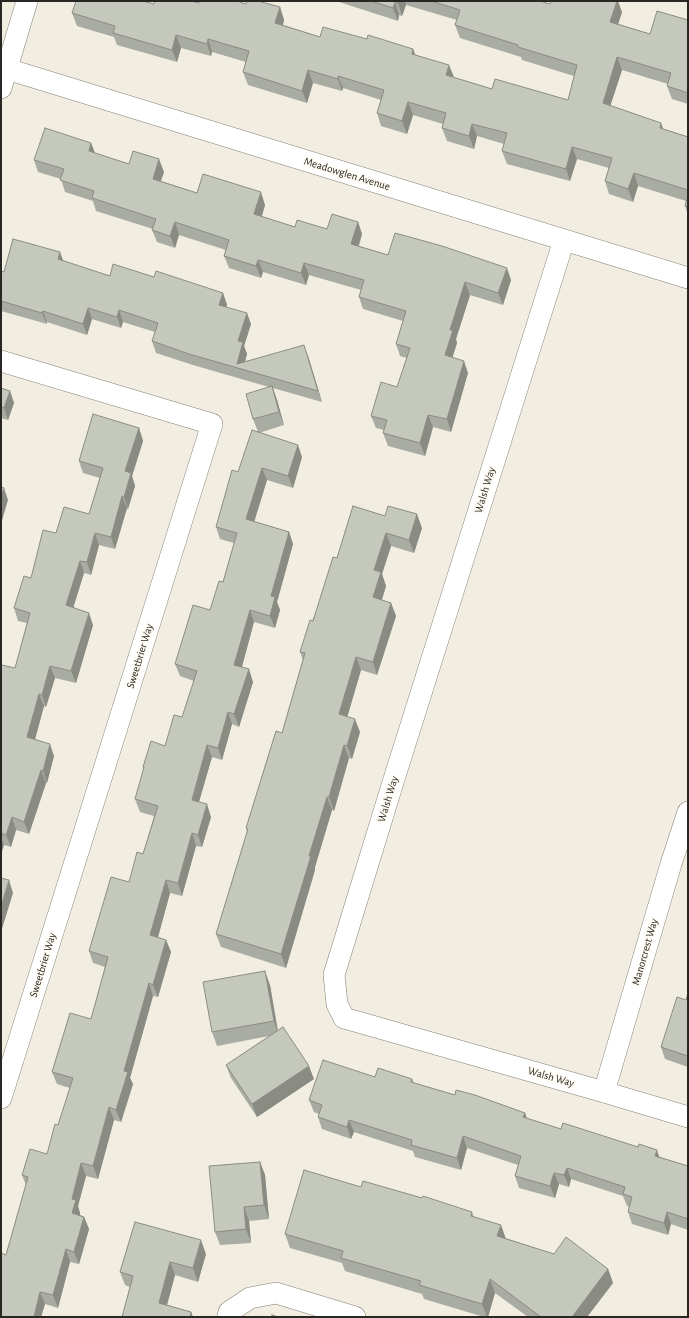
<!DOCTYPE html>
<style>
body{margin:0}
#map{position:relative;width:689px;height:1318px;overflow:hidden;background:#f2ede1;font-family:"Alegreya Sans",sans-serif}
canvas{display:block}
.frame{position:absolute;inset:0;border:2px solid #292723;pointer-events:none}
</style>
<div id="map">
<canvas width="689" height="1318"></canvas>
<div class="frame"></div>
</div>
<script>
const context = document.querySelector('canvas').getContext('2d');
context.lineJoin = 'round';
function toPath(rows) {
  const path = new Path2D();
  for (const r of rows) {
    path.moveTo(r[0], r[1]);
    for (let i = 2; i < r.length; i += 2) path.lineTo(r[i], r[i + 1]);
  }
  return path;
}
function stroke(path, color, width, dash) {
  context.strokeStyle = color;
  context.lineWidth = width;
  context.lineCap = dash ? 'butt' : 'round';
  context.setLineDash(dash || []);
  context.stroke(path);
}
function fill(path, color) {
  context.fillStyle = color;
  context.fill(path, 'evenodd');
}
function label(font, color, halo, rows, align = 'center') {
  context.font = font + ' "Alegreya Sans",sans-serif';
  context.lineWidth = 3;
  context.setLineDash([]);
  context.textBaseline = 'middle';
  context.strokeStyle = halo;
  context.fillStyle = color;
  for (const [text, x, y, turn = 0] of rows) {
    context.save();
    context.translate(x, y);
    context.rotate((+turn || 0) * Math.PI / 180);
    context.textAlign = isNaN(turn) ? turn : align;
    if (halo) context.strokeText(text, 0, 0);
    context.fillText(text, 0, 0);
    context.restore();
  }
}
const street = toPath([
 [7,69,688,278],
 [1,88,27,1],
 [564,240,394,779,334,975,337,1004,344,1018,604,1092,688,1117],
 [1,361,212,424,1,1098],
 [604,1092,671,864,688,812],
 [228,1317,229,1312,250,1298,276,1293,355,1317]
]);
stroke(street, '#858176', 22);
stroke(street, '#fff', 21);
fill(toPath([
 [336,1,540,1,550,4,622,12,618,24,650,34,688,20,688,104,672,99,667,86,668,84,622,70,610,106,664,129,688,137,688,215,685,206,686,201,638,186,633,202,609,194,605,181,609,168,577,159,570,181,507,164,502,151,504,144,477,136,474,149,447,141,442,128,443,124,413,115,407,134,381,126,377,113,381,100,343,88,342,91,313,83,307,103,248,85,243,72,246,62,212,52,211,56,181,48,177,62,117,45,114,37,77,26,72,13,154,4,199,3,246,4,280,7,284,20,283,25,320,37,367,39,413,49,415,55,454,78,492,89,568,100,574,76,522,60,521,57,460,38,455,25,457,20,406,5,402,16,399,15,398,21],
 [91,143,95,153,129,164,164,172,161,181,197,193,265,205,262,217,295,227,327,229,358,222,362,234,359,246,388,255,511,280,503,305,470,295,456,339,457,343,452,358,468,373,451,432,433,427,425,456,388,446,383,433,384,430,376,428,371,416,397,387,407,358,400,356,396,344,403,321,363,309,359,297,361,290,309,275,306,285,263,272,261,278,229,268,224,256,226,250,179,235,175,248,157,242,152,230,153,229,96,211,93,201,65,192,61,179,38,172,34,160],
 [63,261,110,276,154,277,223,293,227,305,226,307,251,324,244,346,247,354,245,361,308,356,322,402,273,388,277,400,284,425,259,433,302,457,293,488,267,480,254,522,289,532,293,544,277,602,280,610,275,628,254,622,242,667,253,682,239,727,232,724,222,760,212,757,199,802,211,817,202,847,196,846,182,896,170,893,158,937,166,940,171,952,158,997,153,996,130,1078,133,1084,121,1122,114,1120,98,1179,86,1176,78,1206,80,1213,80,1215,84,1217,89,1229,79,1264,70,1262,58,1308,45,1304,41,1317,1,1317,6,1255,26,1185,22,1175,47,1154,58,1125,70,1088,57,1084,52,1072,91,1019,105,967,93,963,89,951,129,882,143,854,154,816,140,812,135,799,144,769,143,767,165,746,182,717,194,681,180,676,175,664,210,610,223,582,234,543,220,539,216,527,238,472,258,432,253,419,269,387,193,365,156,353,152,341,155,332,123,322,121,328,92,319,87,335,47,322,47,324,1,311,1,271,4,272],
 [1,388,10,391,14,403,8,420,1,418],
 [139,428,143,441,132,476,135,486,128,509,127,508,115,549,99,545,91,575,84,573,73,608,93,625,76,683,55,678,46,707,44,706,35,740,54,756,47,783,46,783,29,834,16,830,11,847,4,845,1,854,1,668,15,668,27,623,18,621,14,608,31,578,56,533,89,514,100,478,83,473,79,461],
 [353,506,422,528,414,553,391,546,382,574,386,586,382,600,391,603,396,616,377,675,361,670,347,717,360,732,352,759,349,758,334,811,332,810,315,867,315,870,286,968,221,947,216,934,247,832,246,828,282,733,303,660,300,652,337,558],
 [270,985,278,1030,314,1079,257,1117,231,1078,226,1065,269,1036,217,1046,212,1032],
 [688,993,688,1067,665,1059,661,1047,686,1000],
 [375,1077,412,1079,414,1083,455,1095,525,1113,527,1119,561,1129,660,1157,688,1166,688,1230,671,1224,668,1235,632,1224,628,1212,629,1207,627,1206,623,1196,571,1179,569,1187,559,1184,555,1198,519,1188,515,1176,518,1165,467,1148,461,1170,415,1157,413,1151,354,1132,351,1139,322,1129,318,1117,319,1114,314,1112,309,1100],
 [260,1162,265,1175,269,1219,249,1221,251,1243,220,1245,215,1232],
 [361,1187,422,1198,472,1212,474,1217,505,1238,554,1254,608,1269,613,1283,587,1317,528,1317,495,1293,488,1317,484,1317,424,1299,422,1294,345,1271,342,1263,290,1248,285,1234],
 [206,1254,198,1282,175,1275,167,1305,191,1312,193,1317,122,1317,130,1287,125,1285,120,1272]
]), '#a9aca2');
fill(toPath([
 [399,1,405,1,406,5,402,16,398,3],
 [617,1,618,1,622,12,615,34,610,22],
 [395,2,399,15,398,21,393,8],
 [280,7,284,20,280,36,275,23],
 [176,35,181,48,177,62,172,50],
 [208,39,212,52,211,56,207,44],
 [413,49,418,62,412,54],
 [617,57,622,70,607,116,603,103],
 [449,65,454,77,446,75],
 [308,70,313,83,307,103,302,91],
 [338,76,343,88,342,91,338,79],
 [408,102,413,115,407,134,402,121],
 [661,123,666,136,660,128],
 [472,124,477,136,474,149,469,136],
 [91,143,96,156,89,151],
 [572,147,577,159,570,181,566,169],
 [159,159,164,172,157,191,153,179],
 [634,173,638,186,633,202,628,189],
 [261,192,265,205,258,227,254,214],
 [175,222,179,235,175,248,170,236],
 [358,222,362,234,355,256,351,244],
 [60,252,64,263,58,259],
 [258,260,263,272,261,278,256,266],
 [304,263,309,275,306,285,301,273],
 [507,268,511,280,503,305,498,293],
 [465,282,470,295,456,339,457,343,449,368,445,355,450,330],
 [223,293,227,305,223,316,219,305],
 [88,308,92,319,87,335,83,324],
 [119,310,123,322,121,328,117,317],
 [43,311,47,322,47,324,42,313],
 [247,313,251,324,244,346,247,354,243,369,237,364,238,341],
 [304,345,308,356,322,402,318,391],
 [464,361,468,373,451,432,447,419],
 [272,386,277,400,284,425,279,412],
 [10,391,14,403,8,420,4,408],
 [428,415,433,427,425,456,420,443],
 [139,428,143,441,132,476,135,486,128,509,124,497,125,471],
 [298,445,302,457,293,488,288,476],
 [262,468,267,480,251,532,246,519],
 [4,488,8,500,1,524,1,497],
 [122,496,127,508,115,549,111,537],
 [417,514,422,528,414,553,409,540],
 [289,532,293,544,277,602,280,610,275,628,270,616,271,596],
 [95,533,99,545,91,575,87,562],
 [386,533,391,546,382,574,386,586,378,611,373,597,374,570],
 [80,561,84,573,70,618,66,605],
 [391,603,396,616,377,675,373,662],
 [250,610,254,622,239,677,234,665],
 [89,613,93,625,76,683,71,671],
 [356,657,361,670,344,728,339,714],
 [50,666,55,678,46,707,42,695],
 [249,669,253,682,239,727,234,714],
 [39,694,44,706,32,750,27,737],
 [228,712,232,724,222,760,218,748],
 [355,719,360,732,352,759,347,746],
 [50,744,54,756,47,783,43,771],
 [207,745,212,757,196,812,192,800],
 [344,745,349,758,334,811,329,797],
 [41,770,46,783,29,834,24,822],
 [327,797,332,810,315,867,315,870,286,968,281,954,309,856],
 [207,804,211,817,202,847,198,835],
 [12,817,16,830,11,847,6,835],
 [192,833,196,846,182,896,178,883],
 [1,838,4,845,1,854],
 [9,880,13,893,1,932,1,907],
 [166,880,170,893,155,948,150,935],
 [166,940,171,952,158,997,153,985],
 [265,971,270,985,278,1034,274,1021],
 [149,983,153,996,130,1078,133,1084,121,1122,116,1110,124,1071],
 [309,1066,314,1079,257,1117,252,1104],
 [109,1107,114,1120,98,1179,93,1166],
 [525,1113,529,1124,523,1117],
 [349,1120,354,1132,351,1139,347,1127],
 [463,1136,467,1148,461,1170,457,1158],
 [657,1150,661,1162,655,1156],
 [260,1162,265,1175,269,1219,264,1205],
 [81,1163,86,1176,78,1206,80,1213,77,1226,72,1213,72,1199],
 [567,1168,571,1179,569,1187,564,1175],
 [554,1173,559,1184,555,1198,550,1186],
 [244,1207,249,1221,251,1243,246,1229],
 [667,1212,671,1224,668,1235,664,1223],
 [84,1217,89,1229,79,1264,74,1252],
 [501,1225,506,1239,497,1236],
 [201,1240,206,1254,198,1282,193,1268],
 [66,1249,70,1262,58,1308,53,1295],
 [170,1262,175,1275,164,1316,159,1303],
 [608,1269,613,1283,587,1317,572,1317],
 [490,1279,495,1293,488,1317,487,1317,482,1304],
 [40,1292,45,1304,41,1317,34,1317],
 [191,1312,193,1317,190,1317]
]), '#8a8c84');
const building = toPath([
 [76,1,143,1,154,4,155,1,191,1,199,3,199,1,237,1,246,4,247,1,258,1,280,7,275,23,320,37,323,27,367,39,368,35,413,49,412,54,449,65,446,75,492,89,495,79,568,100,577,65,518,47,518,45,455,25,460,10,431,1,540,1,550,4,551,1,617,1,610,22,650,34,657,11,688,20,688,93,667,86,671,73,617,57,603,103,661,123,660,128,688,137,688,190,634,173,628,189,605,181,612,158,572,147,566,169,502,151,507,133,472,124,469,136,442,128,446,113,408,102,402,121,377,113,384,90,338,76,338,79,308,70,302,91,243,72,249,51,208,39,207,44,176,35,172,50,113,33,115,26,72,13,76,1],
 [371,1,399,1,398,3,395,2,393,8,371,1],
 [45,128,91,143,89,151,129,164,133,151,159,159,153,179,197,193,203,174,261,192,254,214,295,227,297,220,327,229,332,214,358,222,351,244,388,255,395,233,442,246,507,268,498,293,465,282,450,330,453,330,445,355,464,361,447,419,428,415,420,443,383,433,387,420,371,416,381,382,397,387,410,348,396,344,406,311,359,297,364,280,304,263,301,273,258,260,256,266,224,256,229,240,175,222,170,236,152,230,156,219,92,198,94,191,60,180,64,169,34,160,45,128],
 [688,195,688,207,685,206,688,195],
 [13,239,60,252,58,259,110,276,113,264,154,277,156,271,223,293,219,305,247,313,238,341,243,342,237,364,304,345,318,391,189,354,152,341,158,323,119,310,117,317,88,308,83,324,43,311,42,313,1,301,1,271,4,272,13,239],
 [272,386,279,412,253,419,246,394,272,386],
 [1,388,10,391,4,408,1,407,1,388],
 [93,414,139,428,125,471,131,473,124,497,122,496,111,537,95,533,87,562,80,561,66,605,89,613,71,671,50,666,42,695,39,694,27,737,50,744,43,771,41,770,24,822,12,817,6,835,1,833,1,668,2,665,15,668,30,613,14,608,24,576,31,578,43,530,56,533,64,507,89,514,103,468,79,461,93,414],
 [252,430,298,445,288,476,262,468,246,519,289,532,271,596,275,597,270,616,250,610,234,665,249,669,234,714,228,712,218,748,207,745,192,800,207,804,198,835,192,833,178,883,166,880,150,935,166,940,153,985,149,983,124,1071,128,1072,116,1110,109,1107,93,1166,81,1163,72,1199,76,1200,72,1213,84,1217,74,1252,66,1249,53,1295,40,1292,34,1317,1,1317,1,1253,6,1255,28,1177,22,1175,30,1149,47,1154,55,1124,58,1125,73,1078,52,1072,70,1013,91,1019,108,957,89,951,111,877,129,882,137,852,143,854,158,806,135,799,144,767,143,767,151,741,165,746,174,715,182,717,197,671,175,664,193,605,210,610,219,581,223,582,237,533,216,527,232,470,238,472,252,430],
 [1,487,4,488,1,497,1,487],
 [353,506,385,516,388,506,417,514,409,540,386,533,374,570,381,572,373,597,391,603,373,662,356,657,339,714,355,719,347,746,344,745,329,797,327,797,309,856,311,856,281,954,216,934,248,829,246,828,276,731,282,733,305,653,300,652,310,620,313,621,333,557,337,558,353,506],
 [1,878,9,880,1,907,1,878],
 [265,971,274,1021,212,1032,203,982,265,971],
 [688,993,688,1056,661,1047,677,997,686,1000,688,993],
 [283,1027,309,1066,252,1104,226,1065,283,1027],
 [323,1060,375,1077,378,1068,412,1079,411,1082,455,1095,456,1090,475,1095,525,1113,523,1117,561,1129,563,1123,638,1147,639,1144,657,1150,655,1156,688,1166,688,1219,667,1212,664,1223,628,1212,632,1197,623,1194,625,1187,567,1168,564,1175,554,1173,550,1186,515,1176,521,1156,463,1136,457,1158,411,1145,412,1140,349,1120,347,1127,318,1117,322,1105,309,1100,323,1060],
 [260,1162,264,1205,244,1207,246,1229,215,1232,209,1166,260,1162],
 [304,1170,361,1187,363,1181,422,1198,423,1196,472,1212,471,1216,501,1225,497,1236,554,1254,566,1237,608,1269,572,1317,541,1317,490,1279,482,1304,419,1285,421,1281,341,1258,343,1251,285,1234,304,1170],
 [135,1222,201,1240,193,1268,170,1262,159,1303,191,1312,190,1317,122,1317,133,1276,120,1272,135,1222],
 [272,1315,278,1317,272,1317,272,1315]
]);
fill(building, '#c5c8bc');
stroke(building, '#8a8c84', 1);
label('11px', '#292723', '#fefaf1', [
 ["Meadowglen Avenue",347,174,17],
 ["Walsh Way",485,490,-73],
 ["Sweetbrier Way",140,656,-73],
 ["Walsh Way",388,799,-73],
 ["Manorcrest Way",645,952,-74],
 ["Sweetbrier Way",43,965,-73],
 ["Walsh Way",551,1077,16]
]);
</script>
